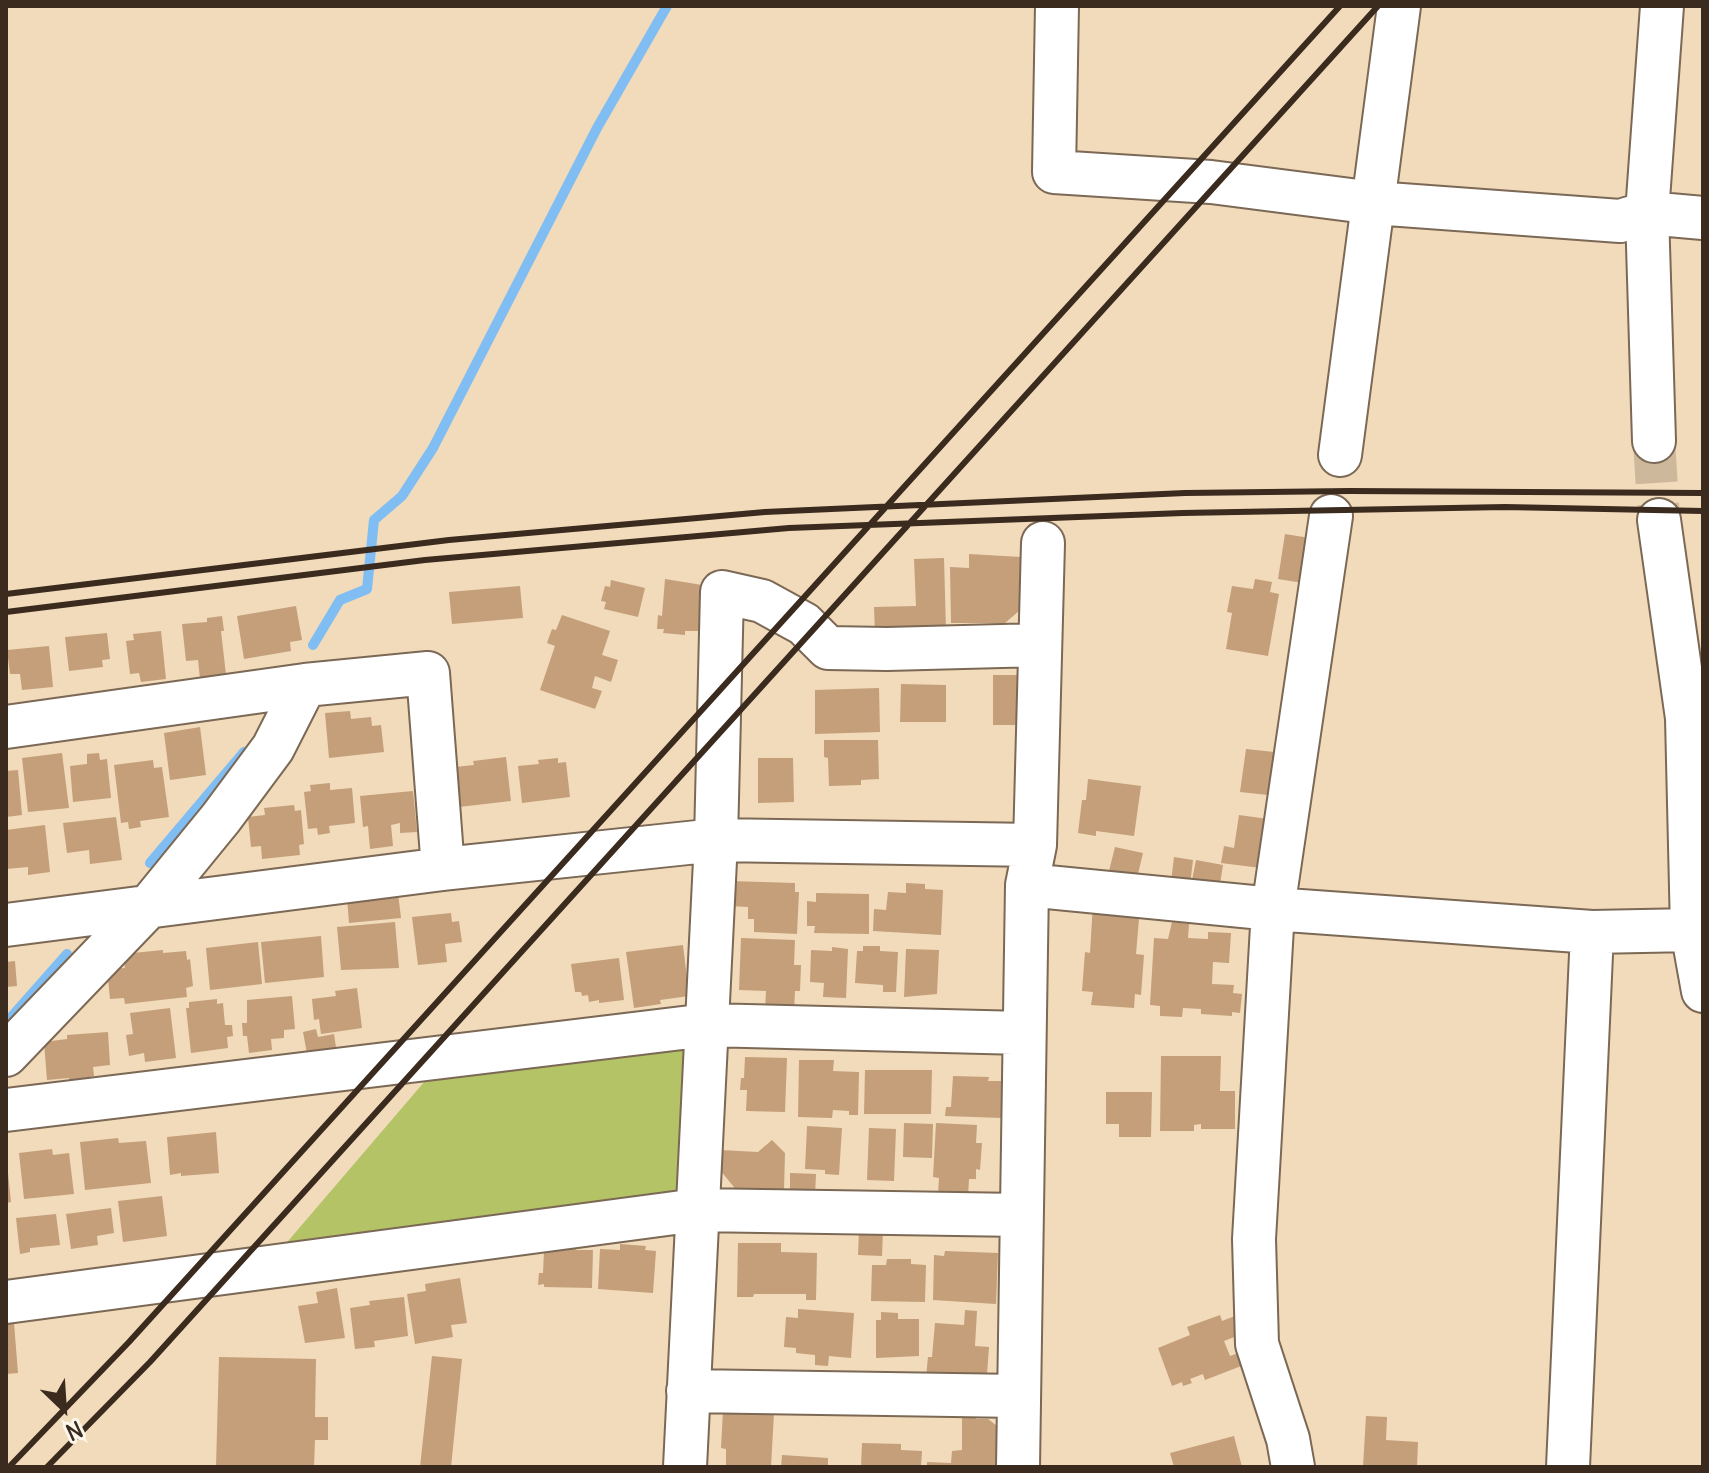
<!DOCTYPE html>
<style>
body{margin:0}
#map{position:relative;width:1709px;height:1473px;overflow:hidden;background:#f1dbbb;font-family:Delius,sans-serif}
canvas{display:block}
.frame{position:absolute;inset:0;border:8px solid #3b2a1e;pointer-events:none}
.north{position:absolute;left:24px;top:1369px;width:80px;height:80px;-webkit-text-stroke:6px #fbf7ec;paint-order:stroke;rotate:155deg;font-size:22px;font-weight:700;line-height:32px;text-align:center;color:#3b2a1e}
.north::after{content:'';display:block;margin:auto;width:28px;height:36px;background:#3b2a1e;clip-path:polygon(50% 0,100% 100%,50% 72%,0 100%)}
</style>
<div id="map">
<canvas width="1709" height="1473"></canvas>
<div class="frame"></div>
<div class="north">N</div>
</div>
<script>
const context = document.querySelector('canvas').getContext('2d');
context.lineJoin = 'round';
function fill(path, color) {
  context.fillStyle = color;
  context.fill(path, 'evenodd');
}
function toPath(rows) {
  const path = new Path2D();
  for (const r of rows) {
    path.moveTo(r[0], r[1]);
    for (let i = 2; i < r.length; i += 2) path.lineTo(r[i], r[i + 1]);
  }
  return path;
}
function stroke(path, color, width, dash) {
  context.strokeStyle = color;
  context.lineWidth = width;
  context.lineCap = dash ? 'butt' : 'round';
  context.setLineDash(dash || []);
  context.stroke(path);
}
fill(toPath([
 [684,1046,691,1061,688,1178,675,1197,283,1247,425,1081,436,1076]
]), '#b3c366');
stroke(toPath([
 [313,645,340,600,367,589,374,520,402,496,433,448,597,128,667,6],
 [150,863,244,752],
 [6,1023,67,954]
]), '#7fbdf3', 10);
fill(toPath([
 [1285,534,1316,539,1309,584,1278,579],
 [969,554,1021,557,1019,611,1005,623,951,623,950,567,969,568],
 [944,558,946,630,875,633,874,607,916,606,914,559],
 [665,579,702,585,699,617,702,617,701,631,685,631,685,635,663,633,664,629,657,629,658,615,662,616],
 [1255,579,1272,582,1270,592,1279,594,1268,656,1226,649,1232,613,1227,612,1232,586,1253,589],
 [611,580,645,588,638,617,604,609,606,602,601,601,605,586,610,587],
 [520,586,523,618,452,624,449,592],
 [296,606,302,640,290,642,291,651,244,659,237,616],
 [562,615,610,631,602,655,618,660,611,682,595,676,592,688,602,691,595,709,540,690,555,646,547,643,552,629,556,630],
 [222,616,224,631,221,631,226,675,200,679,198,660,186,661,182,624,207,622,207,618],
 [161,631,166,679,141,682,139,673,130,674,126,641,134,640,133,634],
 [107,633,110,659,102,660,103,667,69,671,65,637],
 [49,646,53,687,22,690,20,674,10,674,7,650],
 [993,675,1026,675,1026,725,993,725],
 [901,684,946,685,946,722,900,722],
 [879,688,880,732,815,734,815,690],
 [350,711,351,719,371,717,372,726,381,725,384,752,329,758,325,713],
 [200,727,206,775,170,780,164,733],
 [824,740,878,740,879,779,861,780,861,785,829,786,828,758,824,757],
 [1246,749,1274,752,1268,795,1240,792],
 [62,753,69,808,28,812,22,758],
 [99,753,100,760,107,759,111,798,73,802,70,766,87,764,87,754],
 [506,757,511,801,459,807,455,767,474,765,473,761],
 [558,758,558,763,566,762,570,797,522,803,518,766,539,764,538,760],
 [758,758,793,758,794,802,758,803],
 [153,760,154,768,162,767,169,817,140,821,141,827,129,829,128,822,121,823,114,765],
 [18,770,22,815,6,817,6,771],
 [1088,779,1141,786,1134,836,1096,831,1096,836,1078,833,1082,800,1086,800],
 [330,783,330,790,352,788,355,823,329,826,330,833,318,835,317,828,308,829,304,792,311,791,310,785],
 [413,791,417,832,400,833,400,823,391,825,393,846,370,849,368,826,363,827,360,796],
 [294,805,295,811,301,810,304,844,299,845,300,855,262,859,261,846,251,847,248,817,265,815,264,808],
 [1239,815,1268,819,1261,868,1221,863,1224,846,1234,848],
 [116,817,122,860,90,864,89,850,67,853,63,823],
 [45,825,50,872,28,875,28,867,6,869,6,830],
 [1115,847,1143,853,1137,878,1109,871],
 [1174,857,1193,860,1190,885,1171,882],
 [1196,860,1223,865,1219,890,1191,885],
 [730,881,795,883,795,892,799,892,797,934,754,932,754,919,748,919,748,907,729,906],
 [906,883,925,884,925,889,943,890,941,935,873,931,874,909,886,910,888,892,906,893],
 [398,893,401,918,349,923,347,898],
 [816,893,869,894,869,934,814,933,815,926,807,926,807,901,816,902],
 [1093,903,1140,907,1136,954,1144,955,1141,995,1135,994,1134,1008,1091,1005,1093,992,1082,991,1085,952,1090,953],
 [451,913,452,922,459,921,462,942,445,944,447,962,418,965,412,917],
 [395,922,399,968,341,970,337,927],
 [1172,922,1189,924,1188,938,1208,939,1208,932,1231,933,1229,963,1213,962,1212,984,1234,985,1233,993,1242,994,1240,1013,1232,1012,1232,1016,1201,1014,1201,1009,1183,1008,1182,1017,1160,1016,1160,1006,1150,1005,1154,938,1168,939],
 [321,936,324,977,265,983,261,942],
 [741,938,795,940,794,965,801,965,800,991,795,991,794,1012,765,1011,766,991,739,990],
 [258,942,262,984,210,990,206,948],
 [683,945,689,996,660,1000,661,1004,634,1008,626,952],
 [863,946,880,946,880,951,898,952,896,992,883,992,883,985,855,983,857,951,863,951],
 [832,947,848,949,846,998,823,997,824,983,810,982,811,950,832,951],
 [906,949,939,950,937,994,904,997],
 [163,950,163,953,186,951,187,960,190,959,193,986,186,988,187,997,125,1004,124,998,110,999,107,969,125,968,123,954],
 [619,958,624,1000,599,1003,599,1000,589,1002,588,995,582,996,581,992,575,992,571,964],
 [15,961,17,986,6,987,6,962],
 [357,988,362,1028,321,1034,319,1019,314,1020,312,999,336,996,335,991],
 [292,996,295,1029,284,1030,284,1038,271,1039,272,1050,249,1053,247,1036,243,1036,242,1023,247,1023,247,1000],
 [217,999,217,1004,223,1003,225,1025,232,1025,233,1036,227,1037,228,1048,191,1053,186,1008,189,1008,189,1002],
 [170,1008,176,1058,145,1062,144,1053,129,1056,126,1035,133,1034,130,1013],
 [316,1029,318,1037,334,1034,337,1054,308,1059,303,1032],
 [108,1032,110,1065,93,1067,94,1076,90,1077,91,1085,70,1087,69,1078,47,1080,44,1042,67,1039,67,1035],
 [1161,1056,1221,1056,1220,1091,1235,1091,1235,1129,1201,1129,1201,1124,1194,1125,1194,1131,1160,1131],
 [745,1057,787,1058,785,1112,746,1111,747,1090,740,1090,741,1078,744,1078],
 [799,1060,834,1060,833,1071,859,1072,858,1115,849,1115,849,1111,833,1110,832,1118,798,1117],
 [865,1070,932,1070,931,1114,864,1114],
 [953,1076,989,1077,988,1081,1003,1081,1002,1118,945,1116,946,1107,951,1107],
 [1106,1092,1152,1092,1151,1137,1119,1137,1119,1124,1106,1124],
 [904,1123,933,1124,932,1158,903,1157],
 [936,1123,977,1125,976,1143,982,1143,980,1170,976,1169,976,1179,969,1179,968,1197,938,1195,939,1178,933,1177],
 [807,1126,842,1128,839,1175,825,1174,825,1170,805,1169],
 [869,1128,896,1129,894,1181,867,1180],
 [216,1132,219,1173,181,1176,181,1173,170,1175,167,1137],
 [118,1138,119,1143,146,1141,151,1183,85,1190,80,1142],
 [772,1140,785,1153,784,1190,744,1189,738,1192,720,1170,720,1150,758,1152],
 [52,1149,53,1155,69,1153,74,1194,24,1199,19,1153],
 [6,1173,8,1173,11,1202,6,1203],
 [790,1173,816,1174,815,1196,790,1195],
 [162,1196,167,1236,123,1242,118,1201],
 [111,1208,114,1233,97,1236,98,1245,71,1249,66,1214],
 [56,1214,60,1245,30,1248,30,1252,20,1254,16,1218],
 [859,1230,883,1230,882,1256,858,1255],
 [738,1243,781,1243,781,1252,817,1253,816,1300,806,1300,806,1294,754,1294,753,1297,737,1297],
 [559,1244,576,1244,576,1250,593,1250,592,1288,544,1287,544,1284,538,1285,539,1273,543,1273,544,1250,559,1250],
 [620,1244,646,1246,645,1250,656,1251,653,1293,598,1289,600,1249,620,1250],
 [945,1251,998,1253,996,1304,933,1300,934,1255,944,1256],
 [887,1259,911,1259,911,1264,926,1265,925,1302,871,1301,872,1265,886,1265],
 [460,1278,467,1323,451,1325,453,1337,415,1344,407,1294,426,1291,425,1284],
 [337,1288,345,1338,305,1343,298,1306,318,1303,316,1292],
 [404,1297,408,1336,374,1341,375,1347,355,1349,350,1308,370,1305,369,1301],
 [798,1309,854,1313,851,1358,829,1356,828,1366,815,1365,815,1355,796,1353,796,1348,784,1347,786,1317,798,1318],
 [965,1310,977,1311,975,1346,989,1347,987,1374,974,1374,974,1380,926,1377,928,1357,932,1357,935,1323,964,1325],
 [881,1312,898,1313,898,1319,919,1319,919,1356,876,1358,876,1320,881,1320],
 [1220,1315,1222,1321,1235,1316,1242,1334,1224,1341,1230,1356,1244,1351,1249,1363,1205,1380,1203,1374,1190,1379,1192,1383,1183,1386,1182,1382,1172,1386,1158,1348,1190,1335,1187,1327],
 [14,1323,18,1373,6,1374,6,1324],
 [432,1356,462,1359,451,1467,420,1467],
 [219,1357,316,1359,315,1417,328,1417,328,1440,315,1440,314,1467,216,1467],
 [723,1410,774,1413,771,1467,726,1467,726,1449,721,1448],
 [976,1414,976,1419,988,1419,1001,1429,1001,1467,927,1467,927,1462,951,1463,952,1451,962,1450,962,1415],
 [1366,1416,1387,1417,1386,1440,1418,1442,1417,1467,1363,1467],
 [1234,1436,1242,1467,1174,1467,1170,1453],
 [862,1443,901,1444,901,1450,922,1451,921,1467,861,1467],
 [782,1455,828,1458,828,1467,781,1467]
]), '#c49f7a');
stroke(toPath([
 [1654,441,1659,520]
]), '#cdb89c', 42, [42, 21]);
const minor = toPath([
 [1057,6,1054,172,1211,182,1374,203,1620,221,1647,213,1703,218],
 [1654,441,1647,213,1662,6],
 [1340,455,1399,6],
 [1659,520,1687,718,1692,930,1703,991],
 [1043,543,1035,845,1027,885,1273,909,1331,516],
 [6,727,305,685],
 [6,925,443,869,716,840,1035,845],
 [6,1055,150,905,221,818,273,748,305,685,428,673,443,869],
 [6,1110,707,1025,1023,1033],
 [6,1302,697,1210,1021,1215],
 [688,1391,1019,1396],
 [685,1467,716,840,722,592,762,601,804,624,828,648,887,649,1040,645],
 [1018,1467,1027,885],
 [1293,1467,1288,1439,1257,1344,1254,1239,1273,909,1592,932,1692,930,1703,937],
 [1568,1467,1592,932]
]);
stroke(minor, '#7b6855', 46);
stroke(minor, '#fff', 42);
stroke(toPath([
 [6,594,449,540,765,512,1185,493,1350,491,1703,493],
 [6,612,425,560,789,528,1183,513,1505,507,1703,511],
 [9,1467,129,1342,1340,6],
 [47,1467,150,1362,1378,6]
]), '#3b2a1e', 6);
</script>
